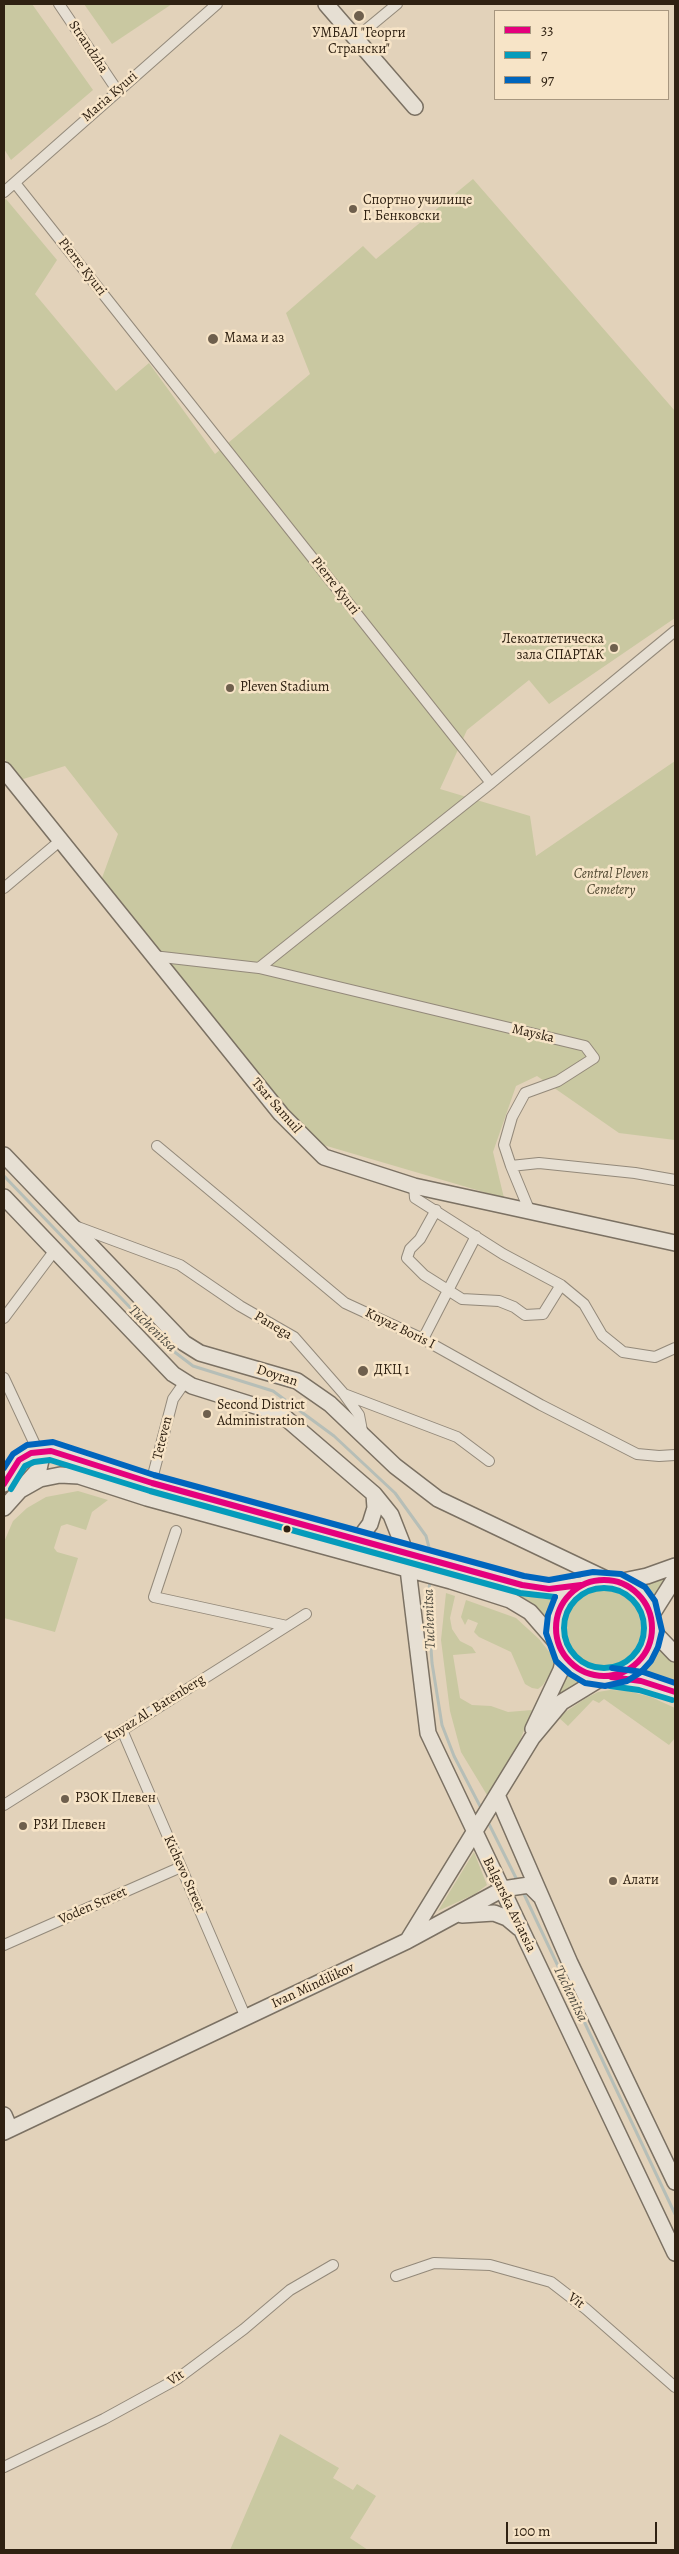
<!DOCTYPE html>
<meta charset="utf-8">
<style>
body{margin:0}
#map{position:relative;width:679px;height:2554px;overflow:hidden;background:#e2d2ba;font-family:Alegreya,serif}
canvas{display:block}
.frame{position:absolute;inset:0;border:5px solid #2f2112;pointer-events:none}
.legend{position:absolute;left:494px;top:10px;width:175px;height:90px;box-sizing:border-box;background:#f7e4c7;border:1px solid #a7967f;margin:0;padding:6px 9px;list-style:none;font-size:15px;color:#2f2112}
.legend li{display:flex;align-items:center;gap:10px;height:25px}
.legend b{width:25px;border:1px solid #a7967f}
.scale{position:absolute;left:506px;top:2522px;width:151px;height:22px;box-sizing:border-box;border:2px solid #2f2112;border-top:0;padding-left:6px;font-size:15px;line-height:18px;white-space:nowrap;color:#2f2112;-webkit-text-stroke:4px #f7e4c7;paint-order:stroke}
</style>
<div id="map">
<canvas width="679" height="2554"></canvas>
<div class="frame"></div>
<ul class="legend">
<li><b style="height:6px;background:#e5007d"></b>33</li>
<li><b style="height:6px;background:#059bbb"></b>7</li>
<li><b style="height:6px;background:#0065bd"></b>97</li>
</ul>
<div class="scale">100 m</div>
</div>
<script>
const context = document.querySelector('canvas').getContext('2d');
context.lineJoin = 'round';
function fill(path, color) {
  context.fillStyle = color;
  context.fill(path, 'evenodd');
}
function toPath(rows) {
  const path = new Path2D();
  for (const r of rows) {
    if (r.length === 3) {
      path.moveTo(r[0] + r[2], r[1]);
      path.arc(r[0], r[1], r[2], 0, 2 * Math.PI);
      continue;
    }
    path.moveTo(r[0], r[1]);
    for (let i = 2; i < r.length; i += 2) path.lineTo(r[i], r[i + 1]);
  }
  return path;
}
function stroke(path, color, width, dash) {
  context.strokeStyle = color;
  context.lineWidth = width;
  context.lineCap = dash ? 'butt' : 'round';
  context.setLineDash(dash || []);
  context.stroke(path);
}
function label(font, color, halo, rows, align = 'center') {
  context.font = font + ' Alegreya,serif';
  context.lineWidth = 5;
  context.setLineDash([]);
  context.textBaseline = 'middle';
  context.strokeStyle = halo;
  context.fillStyle = color;
  for (const [text, x, y, turn = 0] of rows) {
    context.save();
    context.translate(x, y);
    context.rotate((+turn || 0) * Math.PI / 180);
    context.textAlign = isNaN(turn) ? turn : align;
    if (halo) context.strokeText(text, 0, 0);
    context.fillText(text, 0, 0);
    context.restore();
  }
}
fill(toPath([
 [4,4,32,4,93,90,11,160,4,149],
 [84,4,172,4,112,44],
 [473,179,675,411,675,618,549,704,529,680,467,730,440,789,530,816,536,856,675,761,675,1140,619,1133,537,1076,516,1086,493,1152,504,1198,320,1144,263,1081,193,997,102,878,118,834,65,766,20,780,4,758,4,200,6,199,57,260,35,294,116,391,149,363,215,454,310,374,286,313,363,246,376,259],
 [78,1491,108,1500,92,1512,86,1530,67,1524,61,1526,54,1548,57,1552,78,1558,55,1632,4,1618,4,1542,13,1521,27,1508,46,1497],
 [675,1570,655,1604,636,1580],
 [463,1578,543,1599,557,1599,549,1620,533,1604,520,1596],
 [603,1628,38],
 [446,1593,455,1596,450,1618,452,1629,460,1641,472,1647,476,1653,453,1655,460,1698,472,1705,491,1706,508,1712,532,1710,519,1743,487,1795,461,1752,450,1711,441,1640],
 [466,1600,516,1618,539,1639,554,1658,553,1669,543,1685,538,1689,532,1688,525,1684,511,1652,479,1637,474,1632,478,1623,468,1619,465,1625,461,1617],
 [659,1640,675,1660,675,1687,636,1674],
 [566,1674,583,1682,552,1703],
 [610,1690,628,1691,651,1697,675,1708,675,1738,669,1745,604,1699,599,1703,593,1700,568,1726,558,1717,586,1698,598,1692],
 [474,1852,487,1885,475,1894,438,1911],
 [280,2434,339,2468,333,2478,353,2490,357,2484,376,2496,350,2538,368,2550,230,2550]
]), '#c9c8a1');
stroke(toPath([
 [4,1176,168,1347,193,1366,273,1391,334,1436,395,1493,426,1536,431,1555],
 [430,1579,428,1602,432,1663,442,1725,454,1756,482,1810],
 [487,1820,518,1882],
 [523,1892,675,2214]
]), '#b6beb7', 3);
const street = toPath([
 [59,4,117,90],
 [356,38,397,4],
 [15,183,491,783],
 [4,192,217,4],
 [4,888,61,840],
 [153,956,259,968,585,1046,594,1058,558,1081,525,1093,512,1117,504,1145,511,1166,539,1163,635,1173,675,1180],
 [259,968,491,783,675,631],
 [157,1146,345,1303,423,1339,541,1405,637,1454,659,1456,675,1455],
 [511,1166,530,1212],
 [414,1186,415,1198,503,1254,561,1285,584,1304,602,1335,623,1352,655,1357,675,1348],
 [436,1210,420,1239,410,1249,407,1258,424,1275,462,1299,499,1301,514,1307,525,1315,543,1314,561,1285],
 [75,1226,180,1265,240,1306,294,1337,344,1394,457,1437,489,1461],
 [4,1318,55,1250],
 [423,1339,476,1236],
 [4,1378,38,1451],
 [344,1394,359,1415,363,1436],
 [147,1498,173,1399,185,1382],
 [176,1531,154,1597,287,1626],
 [122,1730,246,2018],
 [4,1805,306,1614],
 [4,1945,181,1867],
 [396,2276,434,2263,490,2265,551,2282,586,2309,675,2387],
 [4,2467,104,2419,177,2379,244,2329,290,2290,333,2265]
]);
const secondary = toPath([
 [326,4,415,107],
 [4,770,281,1114,324,1157,414,1186,675,1243],
 [4,1155,184,1343,200,1353,297,1381,330,1404,395,1466,438,1499,606,1579],
 [4,1197,173,1374,192,1386,281,1414,374,1494,391,1515,402,1543,408,1569,428,1733,675,2253],
 [4,1484,19,1460,31,1453,51,1451,152,1483,522,1585,549,1589,581,1585,593,1581,618,1582,639,1594,647,1604,651,1616,653,1631,650,1644,644,1656,635,1666,623,1673,603,1677,588,1675,575,1667,564,1657,558,1644,555,1631,556,1617,561,1604,570,1593,581,1585],
 [17,1492,40,1479,60,1475,79,1476,147,1498,451,1581,510,1600,530,1612,557,1643],
 [4,1508,39,1469,41,1460,38,1451],
 [351,1538,361,1536,370,1524,375,1508,374,1494],
 [618,1582,647,1576,675,1566],
 [651,1616,675,1578],
 [653,1631,675,1654],
 [612,1677,641,1681,675,1692],
 [533,1729,561,1670,564,1657],
 [497,1795,570,1963,675,2182],
 [462,1915,494,1913,507,1918,519,1928],
 [408,1940,532,1738,562,1702,603,1677],
 [4,2115,10,2129],
 [4,2132,407,1941,503,1889,529,1885,540,1896]
]);
stroke(street, '#93897a', 12);
stroke(secondary, '#7b7163', 18);
stroke(street, '#e6dfd3', 10);
stroke(secondary, '#e6dfd3', 15);
stroke(toPath([
 [4,1484,19,1460,31,1453,51,1451,152,1483,522,1585,549,1589,581,1585],
 [604,1628,48],
 [611,1677,641,1681,675,1692]
]), '#e5007d', 6);
stroke(toPath([
 [11,1489,25,1466,34,1462,50,1460,150,1491,520,1593,555,1597],
 [604,1628,40],
 [610,1686,639,1690,672,1700]
]), '#059bbb', 6);
stroke(toPath([
 [4,1468,13,1454,27,1445,53,1442,154,1475,524,1576,549,1580,593,1572,621,1574,645,1587,655,1601,662,1631,658,1647,651,1661,641,1672,627,1681,605,1686,585,1683,570,1674,556,1661,546,1633,548,1615,555,1597],
 [612,1668,643,1672,675,1683]
]), '#0065bd', 6);
for (const [x, y, r, color] of [
 [359,16,6,"#6e5f4d"],
 [353,209,5,"#6e5f4d"],
 [213,339,6,"#6e5f4d"],
 [614,648,5,"#6e5f4d"],
 [230,688,5,"#6e5f4d"],
 [363,1371,6,"#6e5f4d"],
 [207,1414,5,"#6e5f4d"],
 [287,1529,4.5,"#2f2112"],
 [65,1799,5,"#6e5f4d"],
 [23,1826,5,"#6e5f4d"],
 [613,1881,5,"#6e5f4d"]
]) {
  const dot = new Path2D();
  dot.arc(x, y, r, 0, 2 * Math.PI);
  context.fillStyle = color;
  context.fill(dot);
  stroke(dot, '#f7e4c7', 2);
}
label('14px', '#2f2112', '#f7e4c7', [
 ["УМБАЛ \"Георги",359,34,"center"],
 ["Странски\"",359,50,"center"],
 ["Спортно училище",363,201],
 ["Г. Бенковски",363,217],
 ["Мама и аз",224,339],
 ["Лекоатлетическа",604,640,"right"],
 ["зала СПАРТАК",604,656,"right"],
 ["Pleven Stadium",240,688],
 ["ДКЦ 1",374,1371],
 ["Second District",217,1406],
 ["Administration",217,1422],
 ["РЗОК Плевен",75,1799],
 ["РЗИ Плевен",33,1826],
 ["Алати",623,1881]
], 'left');
label('14px', '#2f2112', '#f7e4c7', [
 ["Strandzha",88,47,56],
 ["Maria Kyuri",110,97,-41],
 ["Pierre Kyuri",82,267,52],
 ["Pierre Kyuri",335,586,52],
 ["Mayska",533,1034,13],
 ["Tsar Samuil",276,1106,49],
 ["Panega",273,1326,31],
 ["Knyaz Boris I",400,1329,26],
 ["Doyran",277,1376,18],
 ["Teteven",163,1438,-76],
 ["Knyaz Al. Batenberg",155,1709,-32],
 ["Kichevo Street",184,1874,66],
 ["Balgarska Aviatsia",509,1905,64],
 ["Voden Street",93,1906,-24],
 ["Ivan Mindilikov",313,1986,-25],
 ["Vit",576,2301,38],
 ["Vit",176,2378,-33]
]);
label('italic 14px', '#504831', '#f7e4c7', [
 ["Central Pleven",611,875],
 ["Cemetery",611,891]
]);
label('italic 15px', '#524e43', '#f7e4c7', [
 ["Tuchenitsa",152,1329,44],
 ["Tuchenitsa",430,1619,-92],
 ["Tuchenitsa",570,1994,64]
]);
</script>
